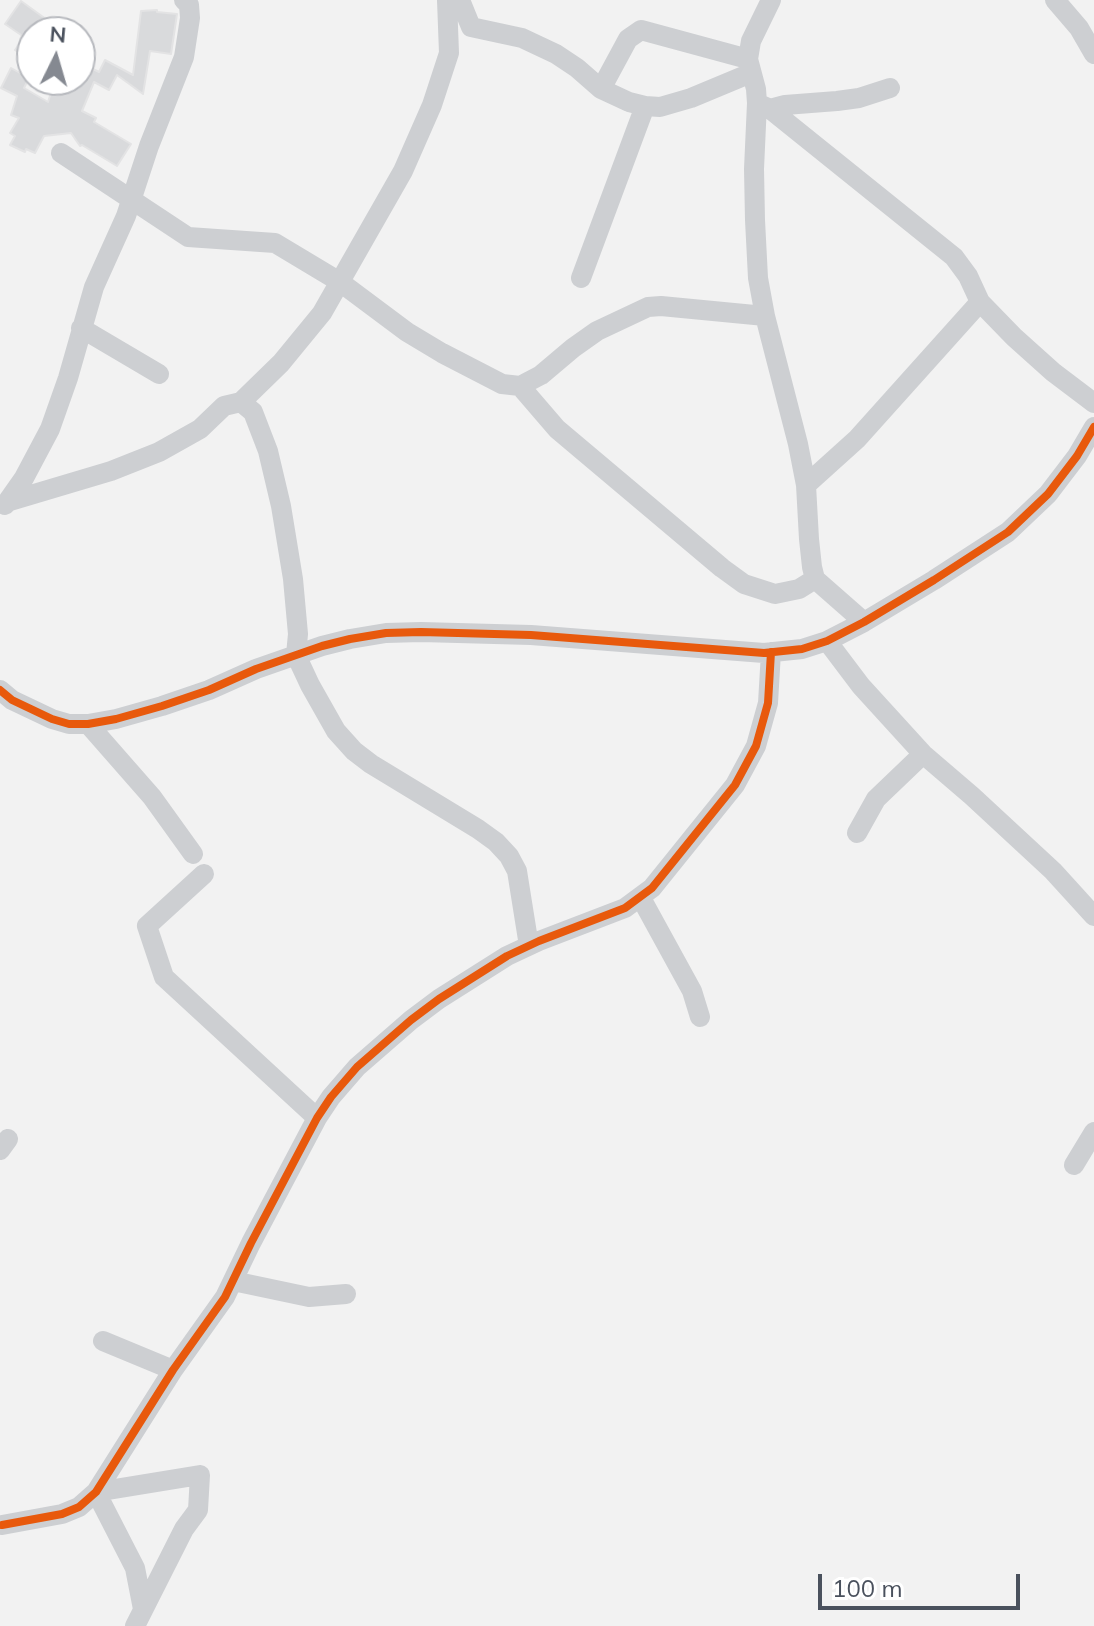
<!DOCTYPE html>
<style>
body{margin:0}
#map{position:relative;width:1094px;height:1626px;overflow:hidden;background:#f2f2f2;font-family:Mulish,sans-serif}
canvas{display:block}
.north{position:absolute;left:16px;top:16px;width:80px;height:80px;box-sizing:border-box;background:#fff;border:2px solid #b7b9be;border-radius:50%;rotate:5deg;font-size:22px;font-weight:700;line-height:32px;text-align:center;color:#4a515d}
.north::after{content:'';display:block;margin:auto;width:28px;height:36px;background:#858991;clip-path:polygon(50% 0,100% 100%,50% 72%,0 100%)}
.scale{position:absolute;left:818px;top:1574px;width:202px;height:36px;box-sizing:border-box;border:4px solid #4a515d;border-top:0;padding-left:10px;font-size:24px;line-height:28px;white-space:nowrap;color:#4a515d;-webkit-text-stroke:6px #fff;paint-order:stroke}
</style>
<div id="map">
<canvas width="1094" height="1626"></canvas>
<div class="north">N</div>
<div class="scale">100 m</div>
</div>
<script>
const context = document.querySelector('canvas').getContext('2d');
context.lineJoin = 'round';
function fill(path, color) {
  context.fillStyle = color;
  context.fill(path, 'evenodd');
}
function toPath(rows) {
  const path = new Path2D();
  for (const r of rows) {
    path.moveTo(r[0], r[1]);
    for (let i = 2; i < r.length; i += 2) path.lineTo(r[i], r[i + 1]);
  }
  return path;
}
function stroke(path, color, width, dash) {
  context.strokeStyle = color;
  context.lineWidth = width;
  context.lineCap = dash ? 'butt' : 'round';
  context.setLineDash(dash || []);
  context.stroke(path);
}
const building = toPath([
 [21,1,50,22,43,32,32,32,32,47,25,57,15,50,24,37,5,24,21,1],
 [157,10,157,12,177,14,171,54,150,51,143,94,117,75,109,90,94,82,82,111,96,118,94,122,131,144,117,166,82,145,80,146,71,133,44,136,35,153,26,149,25,152,10,145,15,136,10,133,19,118,11,115,17,96,1,88,11,68,29,78,24,88,48,102,55,80,78,88,89,67,99,72,105,60,133,75,141,11,157,10]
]);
fill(building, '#d9dadc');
stroke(building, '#e3e3e4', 2);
stroke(toPath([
 [460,0,471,27,522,38,556,54,577,68,601,89,629,102,645,106,660,107,691,98,751,73],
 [771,0,751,41,748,59,756,89,757,103,754,169,755,220,758,278,765,316,798,444,806,485,809,539,812,567,815,579,864,622],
 [1055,0,1079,28,1094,54],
 [601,89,628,39,641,30,748,59],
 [761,105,770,109,785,105,837,101,859,98,890,88],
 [770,109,954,257,968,276,980,302,1014,337,1053,372,1094,403],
 [61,153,188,237,275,243,340,282,407,332,442,353,502,384,520,386,541,375,573,348,597,331,648,307,661,306,765,316],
 [581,278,645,106],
 [81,328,159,374],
 [520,386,557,429,722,568,744,584,775,594,799,589,815,579],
 [241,402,281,363,322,313,403,171,432,105,449,53,447,0],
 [806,485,857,439,980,302],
 [7,502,111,471,159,452,200,429,224,406,241,402,253,412,268,451,281,506,293,579,298,634,296,655,310,685,336,731,354,751,371,764,478,829,496,842,509,856,517,871,529,946],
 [5,505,24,478,50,429,68,378,94,287,126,216,149,146,184,57,190,18,189,5,184,0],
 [827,641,861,686,923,754,972,796,1053,871,1094,916],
 [0,690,12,700,52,719,69,724,88,724,116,719,162,706,209,690,256,669,322,646,350,639,386,633,421,632,531,635,764,653,802,649,827,641,864,622,934,580,1008,532,1048,494,1077,456,1094,427],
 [88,724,152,797,193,854],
 [857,833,876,799,923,754],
 [204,874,147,926,164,977,317,1118],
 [641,898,692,991,700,1017],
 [0,1150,8,1139],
 [1074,1165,1094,1132],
 [233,1281,309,1297,346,1294],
 [103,1341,173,1370],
 [2,1525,62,1514,79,1507,96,1492,173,1370,225,1297,251,1243,317,1118,331,1097,357,1067,411,1020,439,999,507,956,539,941,625,908,652,888,735,785,756,746,768,703,771,652],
 [135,1626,184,1529,198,1510,200,1475,96,1492,135,1568,143,1609]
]), '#cdcfd2', 20);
stroke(toPath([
 [0,690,12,700,52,719,69,724,88,724,116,719,162,706,209,690,256,669,322,646,350,639,386,633,421,632,531,635,764,653,802,649,827,641,864,622,934,580,1008,532,1048,494,1077,456,1094,427],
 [2,1525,62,1514,79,1507,96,1492,173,1370,225,1297,251,1243,317,1118,331,1097,357,1067,411,1020,439,999,507,956,539,941,625,908,652,888,735,785,756,746,768,703,771,652]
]), '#e8590c', 8);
</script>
